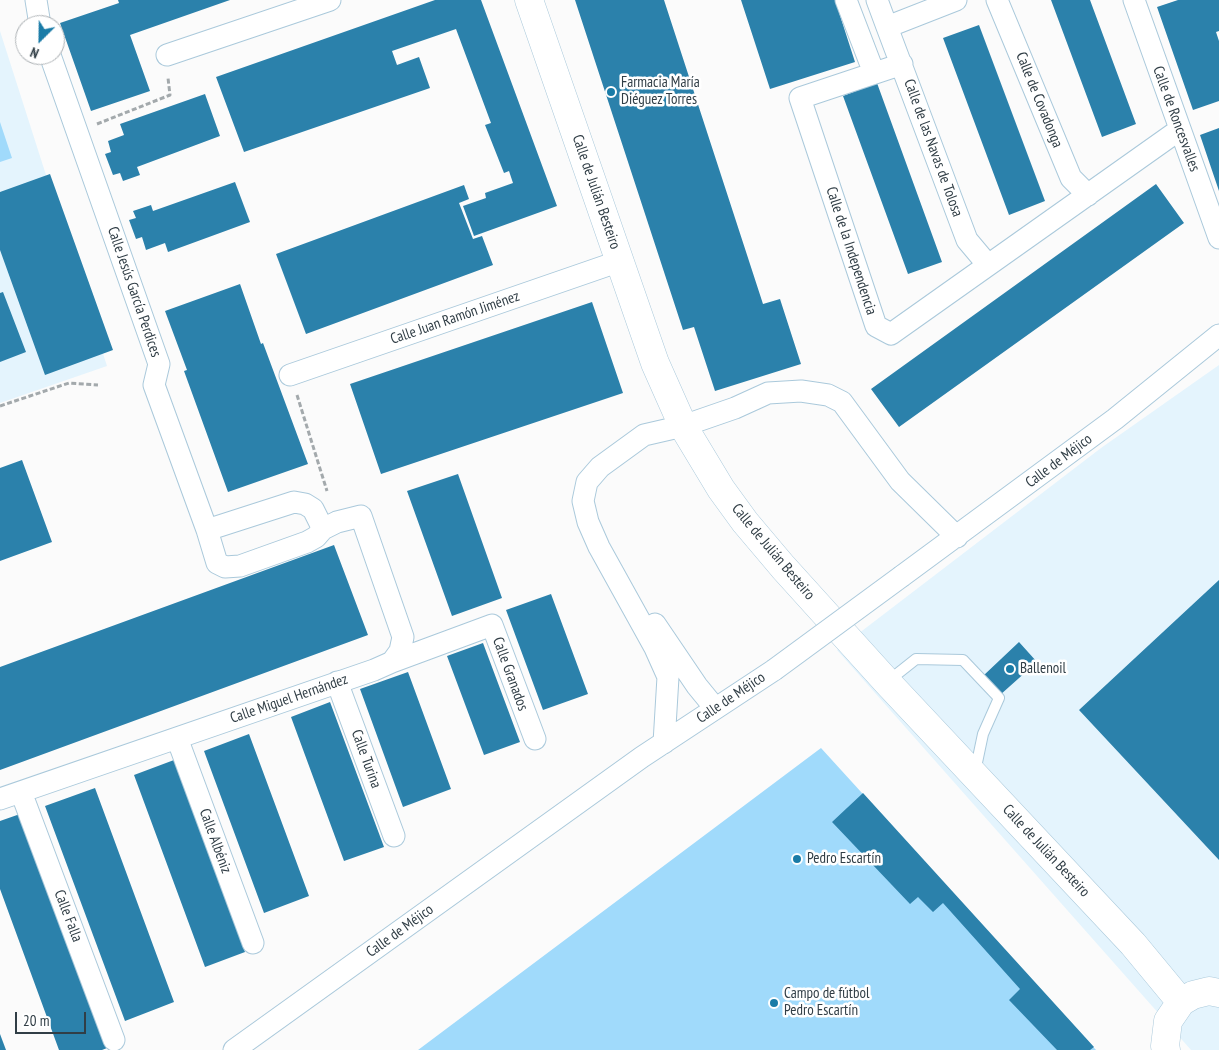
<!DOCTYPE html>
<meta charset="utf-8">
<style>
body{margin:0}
#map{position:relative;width:1219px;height:1050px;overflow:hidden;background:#fbfbfb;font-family:"PT Sans Narrow",sans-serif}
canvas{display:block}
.north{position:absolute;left:15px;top:15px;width:50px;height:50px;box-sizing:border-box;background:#fff;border:1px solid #adb2b5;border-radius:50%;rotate:203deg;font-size:14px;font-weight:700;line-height:20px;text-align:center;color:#313e46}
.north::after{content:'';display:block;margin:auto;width:18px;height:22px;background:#197ba7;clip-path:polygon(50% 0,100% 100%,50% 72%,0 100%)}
.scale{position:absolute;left:15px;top:1012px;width:71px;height:22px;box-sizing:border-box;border:2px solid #313e46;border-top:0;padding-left:6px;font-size:15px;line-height:18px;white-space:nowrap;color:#313e46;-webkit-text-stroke:4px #fff;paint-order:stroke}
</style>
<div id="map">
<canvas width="1219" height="1050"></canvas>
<div class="north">N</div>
<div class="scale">20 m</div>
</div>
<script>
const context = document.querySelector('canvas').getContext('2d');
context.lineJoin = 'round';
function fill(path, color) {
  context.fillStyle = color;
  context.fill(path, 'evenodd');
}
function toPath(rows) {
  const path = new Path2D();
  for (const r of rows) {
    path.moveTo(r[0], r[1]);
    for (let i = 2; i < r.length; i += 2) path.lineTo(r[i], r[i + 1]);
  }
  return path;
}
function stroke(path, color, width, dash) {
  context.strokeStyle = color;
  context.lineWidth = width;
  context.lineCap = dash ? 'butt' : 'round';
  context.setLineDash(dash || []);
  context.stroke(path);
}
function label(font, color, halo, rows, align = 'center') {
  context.font = font + ' "PT Sans Narrow",sans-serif';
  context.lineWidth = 5;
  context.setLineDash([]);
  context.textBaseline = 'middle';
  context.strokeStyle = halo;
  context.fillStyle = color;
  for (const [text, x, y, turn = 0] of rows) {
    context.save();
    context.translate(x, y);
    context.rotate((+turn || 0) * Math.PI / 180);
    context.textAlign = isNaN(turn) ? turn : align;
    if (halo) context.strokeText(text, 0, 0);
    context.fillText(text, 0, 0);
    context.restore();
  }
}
fill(toPath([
 [0,31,107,366,0,403],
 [1219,365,1219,1050,1191,1050,837,650,1101,448]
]), '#e4f4fd');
fill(toPath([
 [0,122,12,158,0,162],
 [821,748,1096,1050,418,1050]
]), '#a0dafb');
fill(toPath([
 [118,0,230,0,130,35,150,91,91,111,60,23,119,3],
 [435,0,481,0,557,206,474,236,463,206,486,198,485,193,513,183,509,171,504,173,485,125,491,123,456,29,392,51,397,65,419,57,430,88,244,152,216,77],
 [575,0,664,0,763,304,780,299,801,364,715,391,694,327,683,330],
 [741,0,835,0,855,62,770,89],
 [1051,0,1090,0,1136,124,1102,137],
 [1178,0,1219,0,1219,31,1216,32,1219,41,1219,101,1193,110,1157,7],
 [979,25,1045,201,1009,215,943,38],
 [877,83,942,262,908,274,843,96],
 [205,94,220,136,137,167,140,175,123,181,120,173,113,175,105,154,111,152,108,141,124,135,120,124],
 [1219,128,1219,191,1200,135],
 [50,174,113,350,45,375,0,250,0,192],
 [235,182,250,222,168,252,165,243,146,250,142,237,136,239,129,220,136,218,133,211,151,205,153,211],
 [1156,184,1184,223,899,427,871,389],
 [464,185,469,199,459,203,473,239,482,236,493,265,306,334,276,254],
 [240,284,261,344,263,343,308,464,228,492,184,371,187,370,165,311],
 [3,292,26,352,0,362,0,293],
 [592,302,623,393,381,474,350,384],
 [22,460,52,542,0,561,0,468],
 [458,474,502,598,452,616,407,491],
 [334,545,368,635,0,770,0,667],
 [1219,580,1219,860,1079,710],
 [551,594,588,694,543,710,506,610],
 [1019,642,1037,662,1000,695,983,676],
 [483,643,520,742,484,755,447,656],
 [408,672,451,789,403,807,360,689],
 [330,702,384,847,344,861,291,717],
 [249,734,309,896,264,913,204,751],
 [174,760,245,952,205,967,134,775],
 [95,788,174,1002,125,1021,45,806],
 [863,793,1094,1047,1090,1050,1057,1050,1009,1000,1020,989,943,903,933,912,918,897,910,904,832,822],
 [20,814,107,1048,102,1050,59,1050,0,889,0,821],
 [0,1034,6,1050,0,1050]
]), '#2b81ab');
const lane = toPath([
 [887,682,916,659,963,660,999,698,983,734,975,772]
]);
const street = toPath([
 [36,0,40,25],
 [846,0,874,73],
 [877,0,887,27,956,0],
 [997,0,1071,178,1088,195],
 [1134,0,1219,238],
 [887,27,967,240,988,265],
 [50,55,159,364,154,385,207,530,217,563,225,567,240,566,307,542,316,537,323,529,313,509,305,504,294,502,207,530],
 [167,55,330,0],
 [902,64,800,98,876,326,891,334,1179,130],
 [290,375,620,261],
 [902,576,1115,419,1219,335],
 [655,624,697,686,715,708],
 [392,662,492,625,535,739],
 [337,682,394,836],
 [177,738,253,943],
 [664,743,668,677,655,648,599,547,588,522,583,501,587,482,600,467,644,435,683,426,735,408,768,393,801,391,828,395,842,402,900,481,957,537],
 [21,792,114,1040],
 [0,799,374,670,392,662,400,651,403,637,361,516,337,522,323,529],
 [234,1050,642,757,774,670]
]);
const secondary = toPath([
 [529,0,655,363,683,426,721,489,745,522,783,567,887,682,1133,944,1181,1002],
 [1166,1050,1165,1046,1168,1021,1181,1002,1193,995,1209,991,1219,993]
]);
stroke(lane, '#aac9db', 12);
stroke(street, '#aac9db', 23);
stroke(secondary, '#aac9db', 29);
stroke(toPath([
 [97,124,170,95,168,78],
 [297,395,327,491],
 [0,406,69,383,98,385]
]), '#a3a9ac', 3, [5, 2.5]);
stroke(lane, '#fff', 10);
stroke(street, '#fff', 21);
stroke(secondary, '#fff', 28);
const streetBridge = toPath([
 [774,670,902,576]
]);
stroke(streetBridge, '#aac9db', 23, []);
stroke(streetBridge, '#fff', 21);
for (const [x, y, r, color] of [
 [611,92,5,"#197ba7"],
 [1010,669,5,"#197ba7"],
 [797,859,5,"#197ba7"],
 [774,1003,5,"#197ba7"]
]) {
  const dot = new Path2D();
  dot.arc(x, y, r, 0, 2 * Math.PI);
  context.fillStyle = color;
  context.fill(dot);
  stroke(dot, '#fff', 2);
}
label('15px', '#313e46', '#fff', [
 ["Farmacia María",621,83],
 ["Diéguez Torres",621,100],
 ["Ballenoil",1020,669],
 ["Pedro Escartín",807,859],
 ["Campo de fútbol",784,994],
 ["Pedro Escartín",784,1011]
], 'left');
label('15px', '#313e46', '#fff', [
 ["Calle de Covadonga",1039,100,68],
 ["Calle de Roncesvalles",1176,119,70],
 ["Calle de las Navas de Tolosa",933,148,70],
 ["Calle de Julián Besteiro",596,192,71],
 ["Calle de la Independencia",851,251,72],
 ["Calle Jesús García Perdices",134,292,71],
 ["Calle Juan Ramón Jiménez",455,318,-19],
 ["Calle de Méjico",1059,461,-37],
 ["Calle de Julián Besteiro",773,552,50],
 ["Calle Granados",510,674,70],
 ["Calle de Méjico",731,698,-34],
 ["Calle Miguel Hernández",289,699,-19],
 ["Calle Turina",366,759,70],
 ["Calle Albéniz",215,841,70],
 ["Calle de Julián Besteiro",1046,851,47],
 ["Calle Falla",68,916,69],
 ["Calle de Méjico",400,931,-36]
]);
</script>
